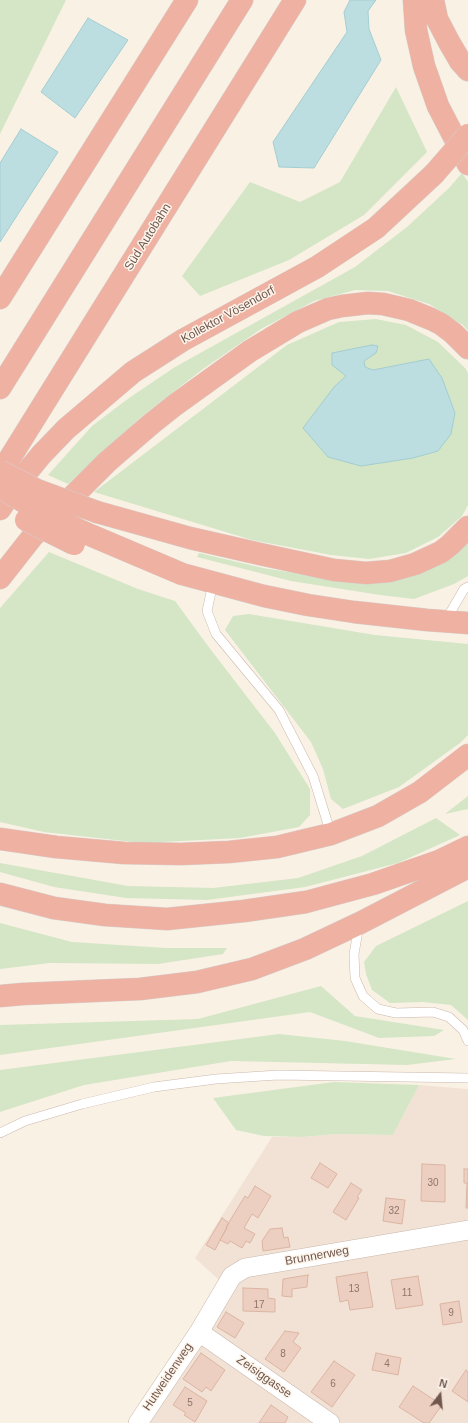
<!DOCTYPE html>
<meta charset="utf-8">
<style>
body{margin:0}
#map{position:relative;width:468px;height:1423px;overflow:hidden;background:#faf1e5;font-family:Arial,sans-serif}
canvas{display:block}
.north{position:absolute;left:420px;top:1375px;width:40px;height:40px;-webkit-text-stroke:3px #fdf5eb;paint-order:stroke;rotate:16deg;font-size:11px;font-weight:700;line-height:16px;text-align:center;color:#70574d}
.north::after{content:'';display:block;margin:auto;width:14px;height:18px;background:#70574d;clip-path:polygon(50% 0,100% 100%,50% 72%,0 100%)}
</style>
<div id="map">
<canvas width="468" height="1423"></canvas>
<div class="north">N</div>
</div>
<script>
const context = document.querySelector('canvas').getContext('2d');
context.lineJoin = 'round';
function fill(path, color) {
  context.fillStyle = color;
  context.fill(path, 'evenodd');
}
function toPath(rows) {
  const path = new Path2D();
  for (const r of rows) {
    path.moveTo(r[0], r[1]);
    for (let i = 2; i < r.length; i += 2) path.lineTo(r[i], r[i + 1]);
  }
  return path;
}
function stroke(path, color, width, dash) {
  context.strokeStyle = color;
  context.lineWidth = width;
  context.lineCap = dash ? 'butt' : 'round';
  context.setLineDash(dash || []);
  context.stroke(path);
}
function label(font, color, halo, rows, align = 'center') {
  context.font = font + ' Arial,sans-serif';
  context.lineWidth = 3;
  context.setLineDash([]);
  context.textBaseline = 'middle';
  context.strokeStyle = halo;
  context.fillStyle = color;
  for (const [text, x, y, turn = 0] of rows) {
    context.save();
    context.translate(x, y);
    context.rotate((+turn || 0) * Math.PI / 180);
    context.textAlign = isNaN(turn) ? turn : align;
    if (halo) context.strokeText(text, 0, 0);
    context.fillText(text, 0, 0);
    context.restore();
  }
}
fill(toPath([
 [419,1085,468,1089,468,1423,130,1423,220,1281,195,1258,272,1137,302,1137,335,1134,393,1135]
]), '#f1e2d5');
fill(toPath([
 [0,0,66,0,0,134],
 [396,87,427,152,364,215,289,260,200,296,182,276,250,182,300,202,340,182],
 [462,173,468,182,468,331,463,325,429,304,388,291,355,290,314,301,261,329,203,369,141,417,68,484,48,475,92,426,129,398,175,367,355,267,407,227,449,188],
 [376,319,406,325,438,342,466,369,468,374,468,505,462,516,438,537,406,553,369,559,331,555,252,540,94,492,287,345,339,322],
 [468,541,468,576,454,584,414,599,380,595,291,581,197,557,199,553,263,568,358,583,398,578,434,567],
 [49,552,138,589,175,601,211,650,275,733,310,789,310,815,299,827,240,838,142,843,44,832,0,822,0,608],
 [249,614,375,635,468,644,468,735,460,743,399,787,343,809,331,799,323,769,311,742,225,630,233,616],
 [468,796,468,809,445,814],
 [436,818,460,835,398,863,305,887,207,900,126,898,54,887,0,872,0,863,128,886,213,888,298,878,362,856],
 [468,901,468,1020,451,1005,423,1002,390,1003,372,990,366,974,364,962,376,946],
 [0,923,72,942,166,948,227,948,223,954,158,964,50,963,0,969],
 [321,986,355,1016,444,1030,434,1036,379,1038,310,1012,0,1055,0,1025,198,1019],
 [279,1034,345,1041,456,1059,407,1065,231,1061,84,1085,0,1112,0,1070],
 [334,1082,419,1085,393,1135,335,1134,302,1137,264,1136,236,1130,213,1098]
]), '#d4e6c5');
const water = toPath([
 [350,0,376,0,368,11,369,29,381,60,314,168,279,167,273,142,347,32,344,12,350,0],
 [88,18,128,40,75,118,41,92,88,18],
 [21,129,58,152,0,242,0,163,21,129],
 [372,345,378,346,376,353,364,361,365,367,373,370,429,359,442,378,455,413,451,434,438,451,413,458,361,466,328,457,303,428,334,387,346,376,332,365,332,353,372,345]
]);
fill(water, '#bcdee1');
stroke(water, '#a3cdd2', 1);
const building = toPath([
 [320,1163,337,1174,328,1188,311,1178,320,1163],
 [422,1164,445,1165,445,1202,421,1201,422,1164],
 [464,1169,468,1169,468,1208,466,1208,467,1183,464,1183,464,1169],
 [351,1183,362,1190,357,1197,359,1198,346,1220,333,1212,351,1183],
 [255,1186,271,1196,258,1218,252,1214,244,1228,255,1234,250,1243,246,1241,242,1248,230,1241,228,1244,220,1240,227,1228,226,1227,245,1196,248,1198,255,1186],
 [386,1198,405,1200,402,1224,383,1221,386,1198],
 [222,1218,229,1223,215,1250,206,1245,222,1218],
 [282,1228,284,1238,288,1237,290,1247,263,1251,262,1241,270,1229,282,1228],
 [367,1272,373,1307,350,1310,348,1300,340,1302,336,1277,367,1272],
 [308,1275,307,1287,292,1289,292,1297,282,1296,283,1279,308,1275],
 [418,1276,423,1305,396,1309,391,1280,418,1276],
 [243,1288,268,1289,268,1298,275,1299,275,1312,243,1311,243,1288],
 [459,1301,462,1322,443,1325,440,1304,459,1301],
 [226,1312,244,1323,235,1338,217,1327,226,1312],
 [285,1331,299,1333,293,1342,301,1348,284,1372,265,1359,285,1331],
 [201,1353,225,1370,211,1391,206,1387,202,1392,183,1379,201,1353],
 [376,1353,401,1358,398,1375,372,1370,376,1353],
 [334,1361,355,1375,332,1407,311,1392,334,1361],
 [466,1370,468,1372,468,1402,452,1391,466,1370],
 [413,1386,442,1405,429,1423,424,1423,399,1407,413,1386],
 [185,1387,207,1401,195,1422,184,1415,186,1413,173,1405,185,1387],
 [271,1405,288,1417,285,1423,259,1423,271,1405]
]);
fill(building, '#eccfc0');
stroke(building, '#ddb5a2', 1);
const lane = toPath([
 [213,583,207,611,216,634,279,710,313,776,331,834],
 [446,620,464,589,468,587],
 [359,925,354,954,355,978,363,996,378,1009,396,1013,433,1012,449,1017,463,1030,468,1041],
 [0,1133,25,1121,82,1104,154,1087,216,1079,278,1075,468,1078]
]);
const street = toPath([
 [199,1332,330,1423],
 [138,1423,199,1332,232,1276,245,1268,468,1230]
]);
const highway = toPath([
 [414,0,416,30,424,66,438,106,468,164],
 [433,0,437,19,449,42,460,61,468,70],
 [0,298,187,0],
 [0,388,242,0],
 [0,474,295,0],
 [0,509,18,483,41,455,66,429,133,372,183,340,317,267,376,228,434,174],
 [97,512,190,538,260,554,334,570,366,573,390,571,415,564,441,552,450,545,468,527],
 [83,532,182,574,264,596,308,605,354,612,427,620,468,623],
 [0,578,33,536,107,462,151,424,175,405,250,351,298,322,328,309,342,306,368,303,383,304,409,310,431,319,441,324,453,333,468,348],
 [0,839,56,847,124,853,181,854,229,852,277,847,331,834,378,816,420,792,468,755],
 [0,894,54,908,105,915,167,919,244,911,306,902,373,884,439,861,468,847],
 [0,996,23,994,140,989,197,982,252,969,305,949,360,923,468,867]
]);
stroke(lane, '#cab8ad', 10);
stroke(street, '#cab8ad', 20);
stroke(highway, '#d7d0cd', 23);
stroke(lane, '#fff', 9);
stroke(street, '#fff', 19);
stroke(highway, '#eeb1a2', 22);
const highwayBridge = toPath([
 [434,174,468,135],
 [0,471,37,490,97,512],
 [0,487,37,510,83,532],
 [26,520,74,544]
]);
stroke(highwayBridge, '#d7d0cd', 23, []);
stroke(highwayBridge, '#eeb1a2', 22);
label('10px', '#8f756a', null, [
 ["30",433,1183],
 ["32",394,1211],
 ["13",354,1289],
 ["11",407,1293],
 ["17",259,1305],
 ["9",451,1313],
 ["8",283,1354],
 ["4",387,1364],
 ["6",333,1384],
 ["5",190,1403]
]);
label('12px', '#70574d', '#fdf5eb', [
 ["Süd Autobahn",148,237,-58],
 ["Kollektor Vösendorf",228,315,-29],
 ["Brunnerweg",317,1256,-10],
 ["Hutweidenweg",168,1377,-56],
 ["Zeisiggasse",264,1377,35]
]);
</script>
